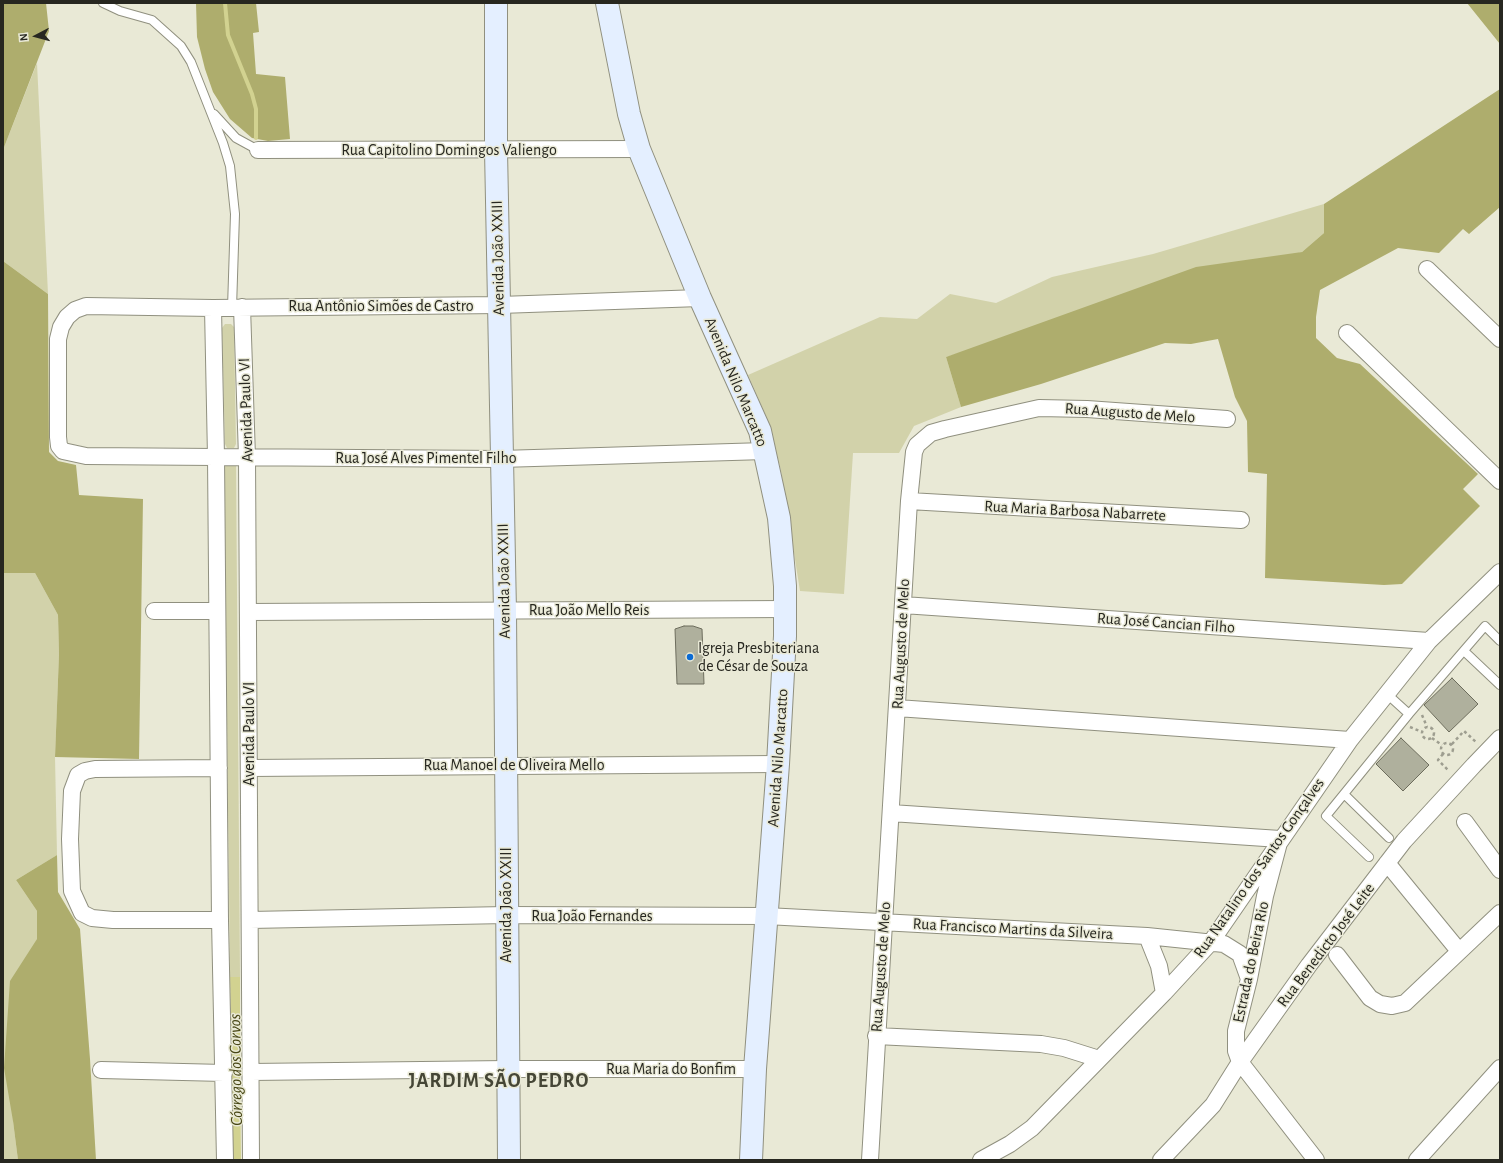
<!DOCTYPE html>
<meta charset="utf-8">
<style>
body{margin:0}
#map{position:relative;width:1503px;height:1163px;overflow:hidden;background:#e9e9d6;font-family:"Alegreya Sans",sans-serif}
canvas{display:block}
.frame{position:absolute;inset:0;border:4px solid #272720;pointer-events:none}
.north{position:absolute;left:16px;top:16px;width:40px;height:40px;-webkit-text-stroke:3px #e9e9d6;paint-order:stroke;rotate:264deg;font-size:11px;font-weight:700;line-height:16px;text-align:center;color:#272720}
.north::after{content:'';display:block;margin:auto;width:14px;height:18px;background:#272720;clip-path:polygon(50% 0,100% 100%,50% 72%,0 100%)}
</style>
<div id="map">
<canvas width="1503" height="1163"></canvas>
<div class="frame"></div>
<div class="north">N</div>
</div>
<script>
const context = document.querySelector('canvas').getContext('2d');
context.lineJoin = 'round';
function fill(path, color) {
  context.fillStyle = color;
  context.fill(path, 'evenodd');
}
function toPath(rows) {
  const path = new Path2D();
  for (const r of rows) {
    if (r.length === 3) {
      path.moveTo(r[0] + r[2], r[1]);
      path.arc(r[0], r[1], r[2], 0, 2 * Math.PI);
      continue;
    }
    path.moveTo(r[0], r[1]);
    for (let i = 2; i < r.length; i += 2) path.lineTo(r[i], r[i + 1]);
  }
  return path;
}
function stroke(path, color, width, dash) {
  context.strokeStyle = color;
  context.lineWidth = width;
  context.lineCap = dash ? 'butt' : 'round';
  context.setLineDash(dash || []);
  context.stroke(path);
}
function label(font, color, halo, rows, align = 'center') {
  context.font = font + ' "Alegreya Sans",sans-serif';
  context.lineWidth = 3;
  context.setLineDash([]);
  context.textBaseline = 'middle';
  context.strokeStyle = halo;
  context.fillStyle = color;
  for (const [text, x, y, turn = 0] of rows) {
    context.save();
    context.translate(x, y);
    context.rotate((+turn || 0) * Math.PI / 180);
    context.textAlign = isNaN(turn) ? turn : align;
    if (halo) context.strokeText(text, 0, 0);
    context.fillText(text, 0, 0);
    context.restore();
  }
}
fill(toPath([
 [37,63,48,294,3,261,3,150],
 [1324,204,1324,233,1302,252,946,357,961,407,914,426,899,453,853,453,844,594,800,591,781,471,770,425,748,375,880,317,917,319,950,294,996,303,1052,277,1153,254],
 [225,324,231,324,234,327,236,444,234,448,227,448,225,444,222,328],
 [236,463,240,977,230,977,224,466,225,464],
 [3,573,35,573,58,615,59,654,55,757,57,855,16,880,37,911,37,939,13,1121,18,1160,3,1160]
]), '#d2d2aa');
fill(toPath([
 [3,3,46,3,49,31,3,150],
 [196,3,256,3,259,32,253,33,256,74,285,77,290,139,268,141,252,138,230,119,213,92,205,69,197,37],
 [1467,3,1500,3,1500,44],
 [1500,89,1500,207,1469,234,1463,229,1439,253,1398,248,1320,290,1316,317,1316,338,1337,358,1360,364,1478,474,1463,489,1480,506,1402,584,1384,585,1265,578,1267,474,1248,472,1247,421,1235,397,1218,339,1191,344,1165,343,1041,384,961,407,946,357,1196,267,1302,252,1324,233,1324,204],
 [3,261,48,294,49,452,58,461,76,465,79,495,143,499,139,759,55,757,59,654,58,615,35,573,3,573],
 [57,855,58,892,80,929,90,1059,96,1160,18,1160,13,1121,4,1068,10,981,37,939,37,911,16,880]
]), '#aead6d');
fill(toPath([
 [230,977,240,977,240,1071,232,1072],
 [240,1073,241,1160,233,1160,232,1074]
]), '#d2d290');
stroke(toPath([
 [225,3,228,35,252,94,256,109,256,138]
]), '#d2d290', 4);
const building = toPath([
 [684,626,693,626,702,629,704,684,677,684,675,629,684,626],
 [1452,678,1478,704,1449,732,1424,705,1452,678],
 [1401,738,1429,765,1403,791,1376,764,1401,738]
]);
fill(building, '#afb09d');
stroke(building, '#6d6d5d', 1);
const lane = toPath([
 [103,3,120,11,152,20,181,46,191,62,223,143,230,166,235,214,232,308],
 [214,114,236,138,258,150],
 [1464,651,1500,685],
 [1387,694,1409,714,1485,626,1500,641],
 [1344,794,1389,838],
 [1369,857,1326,816,1409,714]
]);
const street = toPath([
 [258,150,639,149],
 [1427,269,1500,339],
 [700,298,500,305,213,308,86,306,75,310,67,317,61,327,58,339,58,437,59,446,63,451,86,456,216,457,501,459,765,451],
 [242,307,247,457,251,1160],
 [213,308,216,457,220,920,225,1160],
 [1347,333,1500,481],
 [909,501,1241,520],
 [903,605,1429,641],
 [154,611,217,611],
 [249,612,785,609],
 [897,708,1350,740],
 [219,768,95,769,85,771,78,775,72,791,70,839,72,891,82,913,92,918,113,920,220,920],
 [249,768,778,764],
 [891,813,1280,839,1265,896,1249,979,1236,1031,1236,1051,1240,1062,1316,1160],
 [1465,822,1500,870],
 [1387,863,1459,951],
 [250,920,506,915,766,916,1147,936,1224,944,1240,954,1249,979],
 [1147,936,1159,966,1164,993],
 [1337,955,1370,998,1380,1004,1392,1006,1405,1003,1500,913],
 [876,1036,1041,1044,1064,1048,1099,1059],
 [101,1070,224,1073],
 [251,1072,507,1069,755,1069],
 [870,1160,909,501,914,452,917,445,931,433,945,429,1039,408,1087,409,1227,419],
 [981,1160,1010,1144,1032,1128,1164,993,1211,942,1350,740,1429,641,1500,572],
 [1161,1160,1213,1105,1240,1062,1309,965,1404,841,1474,765,1500,738],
 [1417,1160,1500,1068]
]);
const secondary = toPath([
 [496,3,496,150,505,611,509,1160],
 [607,3,629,114,639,149,700,298,760,431,779,518,785,586,785,636,778,764,755,1069,751,1160]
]);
stroke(lane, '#90907f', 10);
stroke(street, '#90907f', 18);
stroke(secondary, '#90907f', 24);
stroke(toPath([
 [1422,715,1427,727],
 [1428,733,6],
 [1410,727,1422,732],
 [1432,738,1442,745],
 [1447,749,6],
 [1452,744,1464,731,1476,742],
 [1443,754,1438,760,1449,771]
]), '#9e9e90', 2.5, [3, 3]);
stroke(lane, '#fff', 8);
stroke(street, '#fff', 16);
stroke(secondary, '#e4efff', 22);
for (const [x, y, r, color] of [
 [690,657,4,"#0b6bd4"]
]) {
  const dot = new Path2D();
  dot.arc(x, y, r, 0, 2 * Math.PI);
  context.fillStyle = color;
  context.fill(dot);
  stroke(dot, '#e9e9d6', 1.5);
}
label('16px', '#272720', '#e9e9d6', [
 ["Rua Capitolino Domingos Valiengo",449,150],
 ["Avenida João XXIII",498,258,-91],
 ["Rua Antônio Simões de Castro",381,306],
 ["Avenida Nilo Marcatto",736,382,67],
 ["Avenida Paulo VI",246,410,-92],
 ["Rua Augusto de Melo",1130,413,4],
 ["Rua José Alves Pimentel Filho",426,458],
 ["Rua Maria Barbosa Nabarrete",1075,511,3],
 ["Avenida João XXIII",504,581,-91],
 ["Rua João Mello Reis",589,610],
 ["Rua José Cancian Filho",1166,623,4],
 ["Rua Augusto de Melo",901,644,-87],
 ["Avenida Paulo VI",249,734,-90],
 ["Avenida Nilo Marcatto",778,758,-86],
 ["Rua Manoel de Oliveira Mello",514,765],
 ["Rua Natalino dos Santos Gonçalves",1259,868,-55],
 ["Avenida João XXIII",506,905,-90],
 ["Rua João Fernandes",592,916],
 ["Rua Francisco Martins da Silveira",1013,929,3],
 ["Rua Benedicto José Leite",1326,945,-53],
 ["Estrada do Beira Rio",1251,962,-78],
 ["Rua Augusto de Melo",881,967,-86],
 ["Rua Maria do Bonfim",671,1069]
]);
label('16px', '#272720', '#e9e9d6', [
 ["Igreja Presbiteriana",698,648],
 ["de César de Souza",698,666]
], 'left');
label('italic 17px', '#484715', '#e9e9d6', [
 ["Córrego dos Corvos",236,1070,-91]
]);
context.letterSpacing = '1px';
label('bold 20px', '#454636', '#e9e9d6', [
 ["JARDIM SÃO PEDRO",499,1081]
]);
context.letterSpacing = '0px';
</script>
